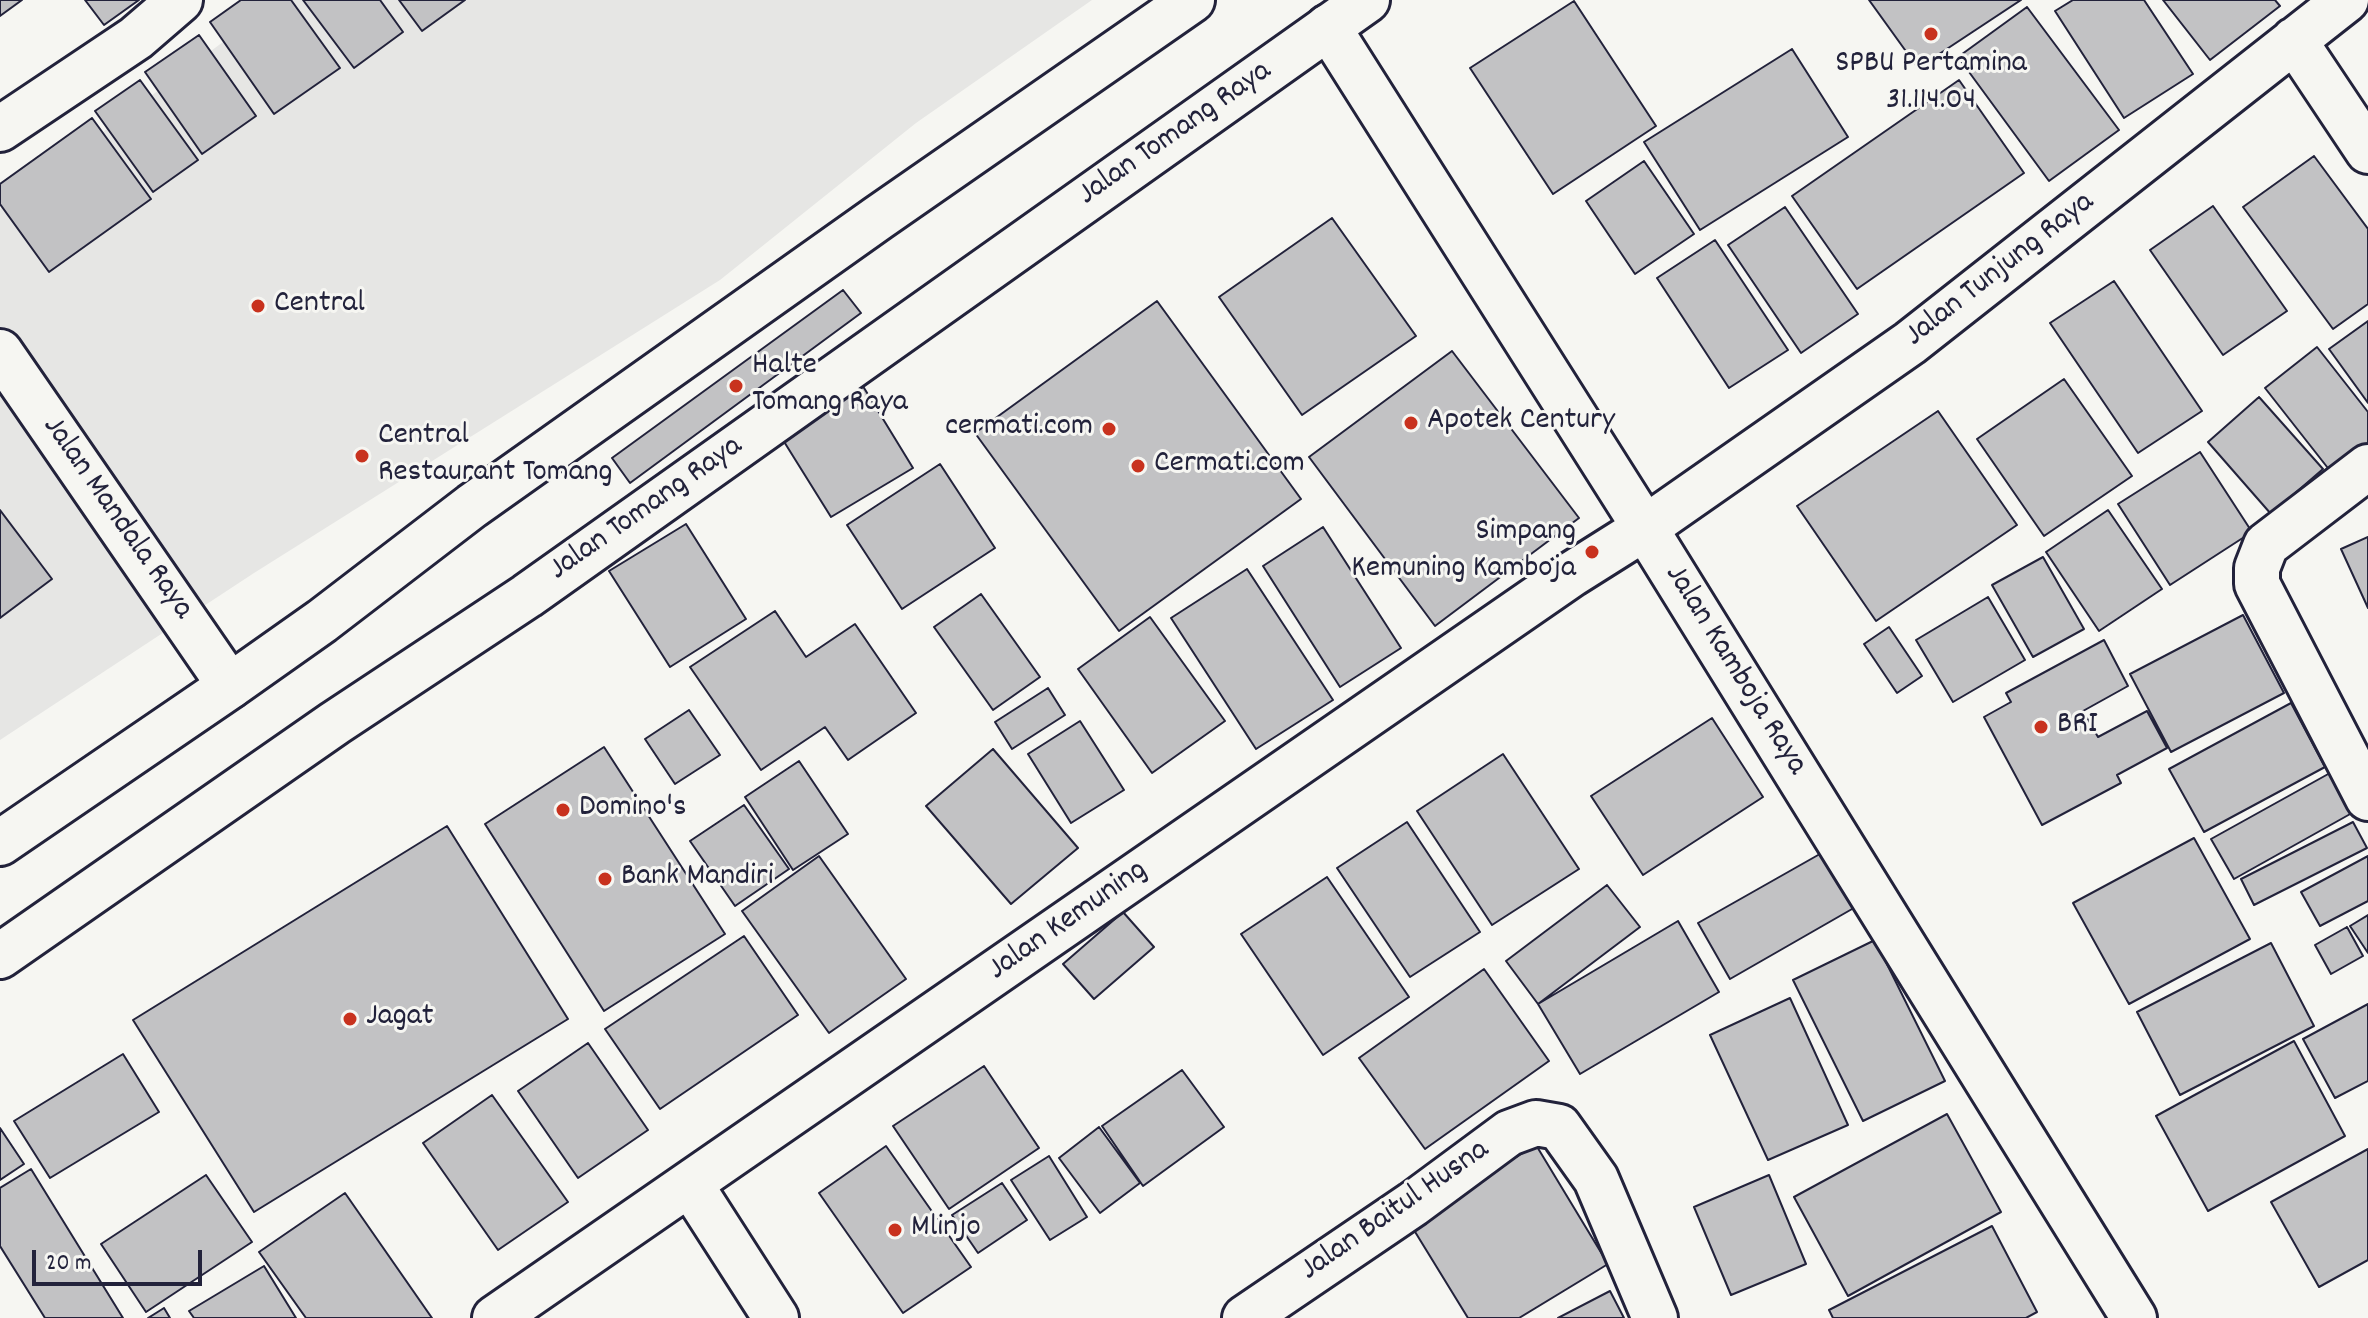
<!DOCTYPE html>
<style>
body{margin:0}
#map{position:relative;width:2368px;height:1318px;overflow:hidden;background:#f6f6f2;font-family:Dekko,sans-serif}
canvas{display:block}
.scale{position:absolute;left:32px;top:1250px;width:170px;height:36px;box-sizing:border-box;border:4px solid #22223b;border-top:0;padding-left:10px;font-size:24px;line-height:28px;white-space:nowrap;color:#22223b;-webkit-text-stroke:6px #f6f6f2;paint-order:stroke}
</style>
<div id="map">
<canvas width="2368" height="1318"></canvas>
<div class="scale">20 m</div>
</div>
<script>
const context = document.querySelector('canvas').getContext('2d');
context.lineJoin = 'round';
function fill(path, color) {
  context.fillStyle = color;
  context.fill(path, 'evenodd');
}
function toPath(rows) {
  const path = new Path2D();
  for (const r of rows) {
    path.moveTo(r[0], r[1]);
    for (let i = 2; i < r.length; i += 2) path.lineTo(r[i], r[i + 1]);
  }
  return path;
}
function stroke(path, color, width, dash) {
  context.strokeStyle = color;
  context.lineWidth = width;
  context.lineCap = dash ? 'butt' : 'round';
  context.setLineDash(dash || []);
  context.stroke(path);
}
function label(font, color, halo, rows, align = 'center') {
  context.font = font + ' Dekko,sans-serif';
  context.lineWidth = 6;
  context.setLineDash([]);
  context.textBaseline = 'middle';
  context.strokeStyle = halo;
  context.fillStyle = color;
  for (const [text, x, y, turn = 0] of rows) {
    context.save();
    context.translate(x, y);
    context.rotate((+turn || 0) * Math.PI / 180);
    context.textAlign = isNaN(turn) ? turn : align;
    if (halo) context.strokeText(text, 0, 0);
    context.fillText(text, 0, 0);
    context.restore();
  }
}
fill(toPath([
 [279,0,1092,0,916,123,720,280,254,573,0,740,0,209]
]), '#e6e6e4');
const building = toPath([
 [0,0,22,0,0,16,0,0],
 [85,0,139,0,104,25,85,0],
 [241,0,291,0,340,68,274,114,210,22,241,0],
 [303,0,380,0,403,32,354,68,303,0],
 [399,0,465,0,422,31,399,0],
 [1869,0,2021,0,1918,68,1869,0],
 [2073,0,2144,0,2193,74,2124,118,2055,11,2073,0],
 [2163,0,2275,0,2280,6,2210,60,2163,0],
 [1574,1,1656,126,1553,194,1470,68,1574,1],
 [2027,7,2119,130,2049,181,1958,57,2027,7],
 [199,35,256,116,202,154,145,72,199,35],
 [1792,49,1848,137,1700,230,1644,142,1792,49],
 [140,80,198,160,153,192,95,111,140,80],
 [1959,80,2024,173,1857,289,1792,196,1959,80],
 [92,118,151,199,49,272,0,204,0,184,92,118],
 [2314,156,2368,229,2368,304,2333,329,2243,207,2314,156],
 [1644,161,1694,234,1635,274,1586,201,1644,161],
 [2213,206,2287,311,2223,355,2150,250,2213,206],
 [1785,207,1858,314,1801,353,1728,245,1785,207],
 [1332,218,1416,336,1302,415,1219,297,1332,218],
 [1715,240,1788,350,1729,388,1657,278,1715,240],
 [2114,281,2202,411,2138,453,2050,323,2114,281],
 [843,290,861,313,630,483,612,458,843,290],
 [1157,301,1301,499,1119,631,975,433,1157,301],
 [2368,321,2368,403,2329,349,2368,321],
 [2317,347,2368,412,2368,444,2331,472,2265,388,2317,347],
 [1452,351,1579,518,1435,626,1309,457,1452,351],
 [2064,379,2132,476,2044,536,1977,439,2064,379],
 [861,383,913,468,831,517,778,432,861,383],
 [2259,397,2323,469,2271,514,2208,442,2259,397],
 [1938,411,2017,525,1876,621,1797,506,1938,411],
 [2200,452,2252,532,2170,585,2118,504,2200,452],
 [940,464,995,548,902,609,847,525,940,464],
 [0,510,52,579,0,618,0,510],
 [2108,510,2162,589,2099,631,2046,552,2108,510],
 [686,524,746,619,670,667,609,571,686,524],
 [1323,527,1401,648,1340,687,1263,566,1323,527],
 [2368,537,2368,608,2341,549,2368,537],
 [2043,557,2084,629,2033,657,1992,585,2043,557],
 [1247,569,1333,700,1256,749,1171,618,1247,569],
 [981,594,1040,677,993,710,934,627,981,594],
 [1988,597,2025,660,1953,702,1916,640,1988,597],
 [775,611,806,657,855,624,916,713,848,760,825,727,761,770,690,667,775,611],
 [2243,615,2284,693,2171,752,2130,674,2243,615],
 [1150,617,1225,721,1152,773,1078,669,1150,617],
 [1889,627,1922,676,1897,693,1864,644,1889,627],
 [2104,640,2128,686,2083,711,2098,737,2147,711,2167,748,2117,775,2121,783,2042,825,1984,717,2011,702,2006,693,2104,640],
 [1048,688,1065,715,1012,749,995,722,1048,688],
 [2291,703,2325,767,2204,832,2169,769,2291,703],
 [689,710,720,755,675,784,645,739,689,710],
 [1712,718,1763,797,1643,875,1591,796,1712,718],
 [1080,721,1124,790,1071,823,1028,754,1080,721],
 [604,747,725,934,604,1011,485,824,604,747],
 [993,749,1078,848,1011,904,926,806,993,749],
 [1503,754,1579,869,1492,925,1417,811,1503,754],
 [799,761,848,834,793,870,745,797,799,761],
 [2330,773,2352,813,2234,879,2211,839,2330,773],
 [744,805,789,869,735,906,690,841,744,805],
 [1407,822,1480,932,1410,977,1337,868,1407,822],
 [2353,822,2367,848,2254,905,2241,879,2353,822],
 [447,826,568,1019,254,1212,133,1020,447,826],
 [2194,838,2250,939,2129,1004,2073,903,2194,838],
 [1834,846,1866,901,1730,979,1698,923,1834,846],
 [819,856,906,979,829,1033,742,911,819,856],
 [2368,856,2368,901,2320,926,2301,892,2368,856],
 [1327,877,1409,997,1323,1055,1241,934,1327,877],
 [1607,885,1640,927,1538,1004,1506,961,1607,885],
 [1123,912,1154,947,1094,999,1063,964,1123,912],
 [2368,915,2368,953,2350,926,2368,915],
 [1678,921,1719,992,1580,1074,1538,1004,1678,921],
 [2347,927,2363,956,2331,974,2315,945,2347,927],
 [744,936,798,1015,660,1109,605,1029,744,936],
 [1875,940,1945,1081,1863,1121,1793,980,1875,940],
 [2271,943,2314,1026,2180,1095,2137,1012,2271,943],
 [1484,969,1549,1061,1425,1149,1359,1058,1484,969],
 [1790,998,1848,1125,1768,1160,1710,1035,1790,998],
 [2368,1004,2368,1081,2335,1098,2303,1039,2368,1004],
 [2294,1041,2345,1136,2208,1211,2156,1116,2294,1041],
 [588,1043,648,1130,578,1178,518,1091,588,1043],
 [123,1054,159,1112,50,1178,14,1121,123,1054],
 [984,1066,1039,1148,949,1209,893,1126,984,1066],
 [1182,1070,1224,1127,1143,1186,1102,1126,1182,1070],
 [492,1095,568,1202,498,1250,423,1143,492,1095],
 [1947,1114,2001,1212,1848,1296,1794,1197,1947,1114],
 [1099,1127,1140,1183,1100,1213,1059,1158,1099,1127],
 [0,1128,24,1164,0,1180,0,1128],
 [1536,1145,1608,1264,1519,1318,1468,1318,1409,1222,1536,1145],
 [886,1146,971,1267,903,1313,819,1193,886,1146],
 [2368,1149,2368,1260,2319,1287,2271,1202,2368,1149],
 [1049,1156,1087,1217,1050,1240,1011,1180,1049,1156],
 [31,1169,123,1318,45,1318,0,1246,0,1188,31,1169],
 [206,1175,252,1242,146,1312,101,1244,206,1175],
 [1769,1175,1806,1264,1731,1295,1694,1207,1769,1175],
 [1002,1183,1027,1220,978,1253,952,1215,1002,1183],
 [345,1193,432,1318,306,1318,259,1252,345,1193],
 [1992,1226,2037,1312,2026,1318,1833,1318,1829,1310,1992,1226],
 [264,1266,296,1318,194,1318,189,1311,264,1266],
 [1610,1291,1624,1318,1558,1318,1610,1291],
 [164,1308,170,1318,148,1318,164,1308]
]);
fill(building, '#c2c2c4');
stroke(building, '#22223b', 2);
const minor = toPath([
 [2294,40,2368,151],
 [0,129,136,38,180,0],
 [2368,467,2266,545,2257,568,2257,584,2368,798],
 [690,1184,776,1318],
 [495,1318,1572,574,1645,528,1910,343,2346,0],
 [1245,1318,1413,1204,1509,1133,1536,1123,1559,1127,1596,1179,1655,1318]
]);
const tertiary = toPath([
 [1328,27,1645,528,2134,1318],
 [0,352,230,686]
]);
const primary = toPath([
 [0,843,230,686,322,621,472,506,878,218,1192,0],
 [0,956,335,723,527,596,1367,0]
]);
stroke(minor, '#22223b', 50);
stroke(tertiary, '#22223b', 50);
stroke(primary, '#22223b', 50);
stroke(minor, '#f6f6f2', 44);
stroke(tertiary, '#f6f6f2', 44);
stroke(primary, '#f6f6f2', 44);
for (const [x, y, r, color] of [
 [1931,34,8,"#c8321e"],
 [258,306,8,"#c8321e"],
 [736,386,8,"#c8321e"],
 [1411,423,8,"#c8321e"],
 [1109,429,8,"#c8321e"],
 [362,456,8,"#c8321e"],
 [1138,466,8,"#c8321e"],
 [1592,552,8,"#c8321e"],
 [2041,727,8,"#c8321e"],
 [563,810,8,"#c8321e"],
 [605,879,8,"#c8321e"],
 [350,1019,8,"#c8321e"],
 [895,1230,8,"#c8321e"]
]) {
  const dot = new Path2D();
  dot.arc(x, y, r, 0, 2 * Math.PI);
  context.fillStyle = color;
  context.fill(dot);
  stroke(dot, '#f6f6f2', 3);
}
label('32px', '#22223b', '#f6f6f2', [
 ["SPBU Pertamina",1931,66,"center"],
 ["31.114.04",1931,103,"center"],
 ["Central",274,306],
 ["Halte",752,368],
 ["Tomang Raya",752,405],
 ["Apotek Century",1427,423],
 ["cermati.com",1093,429,"right"],
 ["Central",378,438],
 ["Restaurant Tomang",378,475],
 ["Cermati.com",1154,466],
 ["Simpang",1576,534,"right"],
 ["Kemuning Kamboja",1576,571,"right"],
 ["BRI",2057,727],
 ["Domino's",579,810],
 ["Bank Mandiri",621,879],
 ["Jagat",366,1019],
 ["Mlinjo",911,1230]
], 'left');
label('32px', '#22223b', '#f6f6f2', [
 ["Jalan Tomang Raya",1176,135,-35],
 ["Jalan Tunjung Raya",2001,271,-38],
 ["Jalan Tomang Raya",647,510,-35],
 ["Jalan Mandala Raya",116,519,55],
 ["Jalan Kamboja Raya",1734,671,58],
 ["Jalan Kemuning",1069,922,-35],
 ["Jalan Baitul Husna",1396,1212,-35]
]);
</script>
